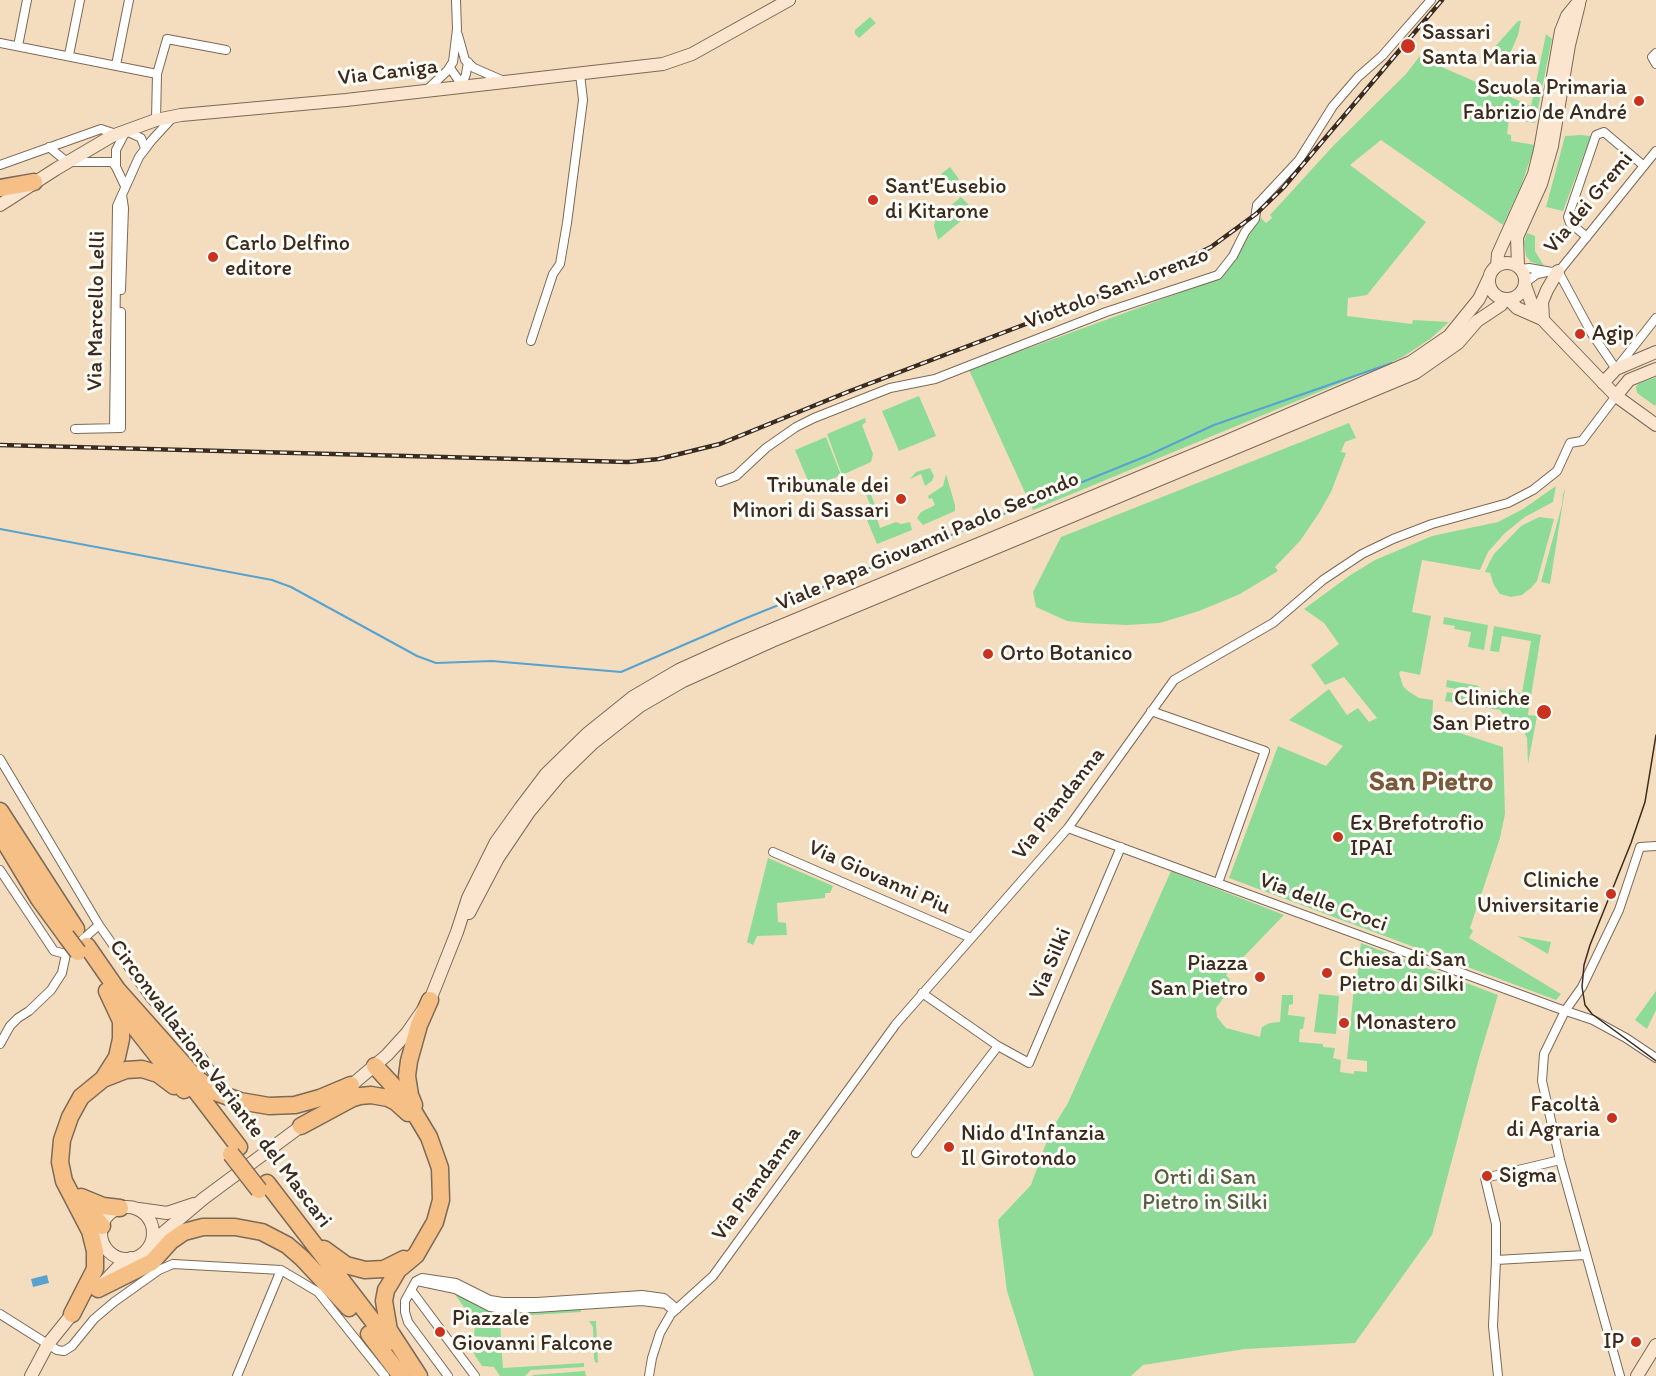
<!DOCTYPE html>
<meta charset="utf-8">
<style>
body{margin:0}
canvas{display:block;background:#f4ddbf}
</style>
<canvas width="1656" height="1376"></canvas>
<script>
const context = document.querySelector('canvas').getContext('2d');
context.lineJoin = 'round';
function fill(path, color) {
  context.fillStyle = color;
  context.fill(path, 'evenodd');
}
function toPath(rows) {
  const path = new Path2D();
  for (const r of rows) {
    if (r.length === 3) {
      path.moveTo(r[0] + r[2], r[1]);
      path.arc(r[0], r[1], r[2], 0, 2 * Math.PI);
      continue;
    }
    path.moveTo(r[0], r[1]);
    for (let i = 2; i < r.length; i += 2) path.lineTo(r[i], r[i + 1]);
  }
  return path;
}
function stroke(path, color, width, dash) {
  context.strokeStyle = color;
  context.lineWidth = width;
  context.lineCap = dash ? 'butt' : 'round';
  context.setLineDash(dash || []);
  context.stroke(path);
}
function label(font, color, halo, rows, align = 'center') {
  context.font = font + ' Itim,sans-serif';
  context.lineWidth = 6;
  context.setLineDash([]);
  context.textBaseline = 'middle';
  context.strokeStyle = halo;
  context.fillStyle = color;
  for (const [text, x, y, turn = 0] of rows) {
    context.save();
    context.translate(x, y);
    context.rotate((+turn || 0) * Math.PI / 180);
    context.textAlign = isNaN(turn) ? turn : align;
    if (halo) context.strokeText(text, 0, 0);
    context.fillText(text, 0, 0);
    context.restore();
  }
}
fill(toPath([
 [870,17,876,23,859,38,855,34,855,30],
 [1518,21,1521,21,1518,35,1510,54,1501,63,1494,57,1492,50],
 [1546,34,1552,39,1535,123,1509,119,1507,134,1511,135,1511,141,1535,145,1521,186,1503,225,1381,140,1350,165,1426,222,1367,295,1348,298,1347,316,1412,324,1413,320,1449,322,1430,339,1401,358,1033,510,969,370,1220,278,1245,232,1261,218,1266,223,1272,218,1270,215,1334,145,1406,74,1419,57,1531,106],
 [1581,135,1591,136,1563,211,1546,207,1565,136],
 [950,167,959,179,950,186,941,174],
 [961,197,974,210,938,240,934,226,935,219],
 [1527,233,1535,236,1535,251,1544,266,1531,262,1526,256,1524,242],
 [1656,377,1656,404,1655,406,1637,393,1636,387,1638,384],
 [919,396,936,436,899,451,882,411],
 [865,418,866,422,862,425,873,454,871,462,842,475,827,434],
 [1349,423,1356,438,1345,442,1341,452,1346,453,1331,492,1319,513,1300,541,1275,567,1278,571,1240,594,1199,611,1160,623,1127,625,1084,623,1067,621,1036,607,1033,592,1061,537],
 [826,437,841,475,811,488,795,450],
 [930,468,934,476,932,481,925,486,921,474,910,479,916,472],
 [946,474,955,505,955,511,923,525,917,518,921,512,935,505,932,498,929,499,928,496,943,486],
 [881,485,887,488,871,495,875,505,870,504,865,492],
 [1556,486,1553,502,1525,517,1505,533,1488,552,1480,570,1422,560,1412,612,1431,616,1420,675,1401,671,1399,673,1403,686,1408,691,1419,698,1433,700,1432,724,1503,747,1505,814,1500,838,1470,928,1473,931,1469,938,1561,994,1556,1000,1229,878,1278,746,1326,766,1343,746,1289,720,1329,689,1347,715,1358,708,1369,722,1377,718,1344,677,1325,685,1311,665,1339,644,1324,623,1304,609,1349,576,1375,560,1432,536,1498,522,1523,509],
 [1565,489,1550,584,1541,582,1562,505,1563,494],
 [865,510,878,516,877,518,880,528,896,522,901,524,910,522,912,530,877,544,864,513],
 [1539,517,1554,519,1537,581,1531,588,1522,595,1511,597,1500,594,1494,585,1490,573,1485,572,1490,561,1494,554,1521,526],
 [1444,617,1488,625,1484,650,1468,647,1471,632,1454,629,1455,626,1443,624],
 [1494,626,1541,635,1530,702,1499,696,1499,690,1522,693,1531,641,1502,636,1499,652,1490,651],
 [1447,680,1479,686,1478,693,1446,687],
 [1447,692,1529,706,1528,715,1537,716,1528,764,1527,738,1523,730,1504,716,1500,710,1445,701],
 [768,858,833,886,830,893,825,893,825,898,777,903,778,922,786,923,787,935,757,936,753,945,747,942],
 [1171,871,1284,915,1226,975,1230,980,1229,982,1233,985,1216,1008,1217,1017,1226,1028,1260,1037,1262,1027,1270,1023,1280,1022,1282,995,1293,995,1293,1004,1289,1005,1288,1015,1305,1017,1303,1029,1300,1029,1299,1042,1323,1044,1323,1047,1335,1048,1333,1058,1341,1060,1340,1072,1354,1074,1354,1071,1367,1072,1367,1061,1347,1059,1355,977,1357,977,1361,943,1498,995,1479,1058,1432,1235,1355,1343,1245,1349,1143,1365,1131,1376,1034,1376,1007,1291,998,1220,1031,1185,1050,1132,1068,1103],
 [1517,936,1551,942,1548,954],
 [1656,991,1656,1010,1647,1029,1635,1020],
 [1319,994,1339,996,1336,1034,1314,1032],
 [454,1293,581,1307,581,1312,500,1317,501,1338,474,1336,475,1323],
 [589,1321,596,1321,598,1363,595,1362,594,1358,593,1327],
 [474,1341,487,1343,501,1342,503,1368,584,1363,584,1367,531,1370,525,1376,500,1376,494,1367,482,1366,474,1354],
 [585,1371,586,1376,531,1376,534,1375]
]), '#8edb98');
fill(toPath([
 [47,1275,49,1283,33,1287,31,1279]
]), '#58a2d0');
stroke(toPath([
 [0,529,272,580,291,587,417,656,436,663,492,661,621,672,739,621,1149,455,1214,425,1392,363]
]), '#58a2d0', 2);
const street = toPath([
 [458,35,465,60,474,68,504,81],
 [0,43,157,74,156,120],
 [18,46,27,0],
 [1656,53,1652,57,1656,64],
 [69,55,80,0],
 [116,65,129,0],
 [450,68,462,85],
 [157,74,167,39,226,50],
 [462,85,466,74,468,62],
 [428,89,447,71,453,62,457,29,456,0],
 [49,147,67,162,112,162,116,167],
 [0,165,101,129,116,134],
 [125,186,116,167,116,150,126,131,141,138,145,148],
 [1587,237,1570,223,1568,217,1596,135,1604,132,1644,166],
 [1521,269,1529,268,1552,272,1560,270,1656,151],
 [1558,271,1592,334,1616,369,1656,318],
 [1526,282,1537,274,1547,272],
 [121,290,124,208,122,195],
 [531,341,553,274,560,264,567,223,583,100,580,74],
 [114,428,117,206,139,157,152,140,174,116],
 [75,429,121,428,121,312],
 [720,482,736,476,766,448,796,427,814,418,890,388,935,379,1106,312,1218,275,1233,256,1245,232,1255,219,1257,205,1299,160,1333,106,1358,77,1382,56,1431,0],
 [1151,711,1265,751,1218,883],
 [0,759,99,925,150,998,201,1055,217,1080],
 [1068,828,1557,1008,1593,1020,1626,1038,1656,1058],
 [773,852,971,938],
 [0,870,54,951,66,954],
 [922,993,998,1046,1029,1063,1121,847],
 [0,1044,10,1026,18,1018,29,1011,51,990,62,973,66,954,99,925],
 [916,1153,998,1046],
 [1496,1260,1585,1255],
 [417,1281,455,1289,490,1307,503,1309,535,1308,642,1301,666,1304,669,1307],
 [411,1290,475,1376],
 [0,1314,57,1350,64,1351,72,1346,94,1319,114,1302,159,1270,173,1264,281,1270,318,1292,385,1376],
 [237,1376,281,1270],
 [448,1376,408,1322,405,1312,405,1301,416,1281,422,1278,456,1283,490,1300,503,1302,537,1302,642,1295,664,1298,677,1309],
 [649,1376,652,1358,660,1333,671,1314,713,1276,896,1024,1068,828,1174,680,1273,623,1323,580,1362,554,1393,539,1432,524,1508,503,1533,490,1557,471,1570,443,1582,441,1616,396],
 [1498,1376,1493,1326,1496,1260,1496,1224,1485,1178,1560,1160],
 [1620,1376,1560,1160,1542,1081,1544,1054,1565,1011,1582,987,1619,910,1640,847,1656,846]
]);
const secondary = toPath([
 [0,205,56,169,112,136,156,120,181,115,346,100,663,64,692,54,789,0],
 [1507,281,18],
 [1497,266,1498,254,1534,174,1540,150,1561,31,1567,16,1580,0],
 [1518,266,1517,237,1541,184,1552,146,1569,45,1579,4],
 [1525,285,1531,302,1543,320,1616,396,1656,425],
 [1508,299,1517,308,1542,319],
 [1543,318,1542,302,1547,290,1558,271],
 [1603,383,1616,369,1656,352],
 [1616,396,1629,380,1656,369],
 [469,913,498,858,529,812,560,775,593,743,640,706,683,681,772,641,1415,373,1458,343,1477,321,1501,305,1504,299],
 [347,1089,387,1055,407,1033,430,1000,457,932,468,898,496,842,521,807,546,774,587,734,633,697,679,670,730,647,1227,441,1411,362,1449,336,1479,299,1489,278],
 [127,1233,26],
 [139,1209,167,1213,194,1204],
 [151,1243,203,1199,308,1121],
 [103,1283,120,1265,131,1258],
 [31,1376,48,1344,77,1308],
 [1637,1376,1656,1345]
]);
const highway = toPath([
 [0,188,34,182],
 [0,811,76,929],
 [0,834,39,899,66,936],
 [87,946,121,995],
 [115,987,194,1076,215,1092,240,1101,269,1106,295,1105,320,1098,351,1085],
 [118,1006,184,1090],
 [375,1066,408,1102,429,1137,440,1168,441,1200,435,1222,416,1255,398,1270,391,1282,386,1290,384,1301,389,1330,419,1376],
 [183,1074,239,1147],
 [103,1079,126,1070,142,1069,158,1074,174,1086],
 [414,1105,410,1095,407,1076,409,1061,419,1025,430,1000],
 [301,1126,353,1098,360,1096,371,1095,388,1098,396,1102,408,1113],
 [267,1183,389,1342],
 [81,1197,103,1206,120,1208],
 [80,1200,102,1226],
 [324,1249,346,1265,365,1270,384,1269,404,1259],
 [98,1289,152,1262,171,1241,184,1232,203,1227,235,1227,262,1232,287,1245,302,1258,349,1308],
 [72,1314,95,1269,95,1251,90,1231,64,1181,60,1162,62,1140,70,1117,81,1097,103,1079,117,1057,121,1039,121,1021,107,991],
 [369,1334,401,1376]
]);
stroke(street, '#7c6956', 10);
stroke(secondary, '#7c6956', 14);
stroke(highway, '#7c6956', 19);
stroke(street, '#fff', 8);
stroke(secondary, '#fbe5cf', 12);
stroke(highway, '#f5bf86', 16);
stroke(toPath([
 [1656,735,1645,802,1631,843,1590,945,1584,965,1582,987,1585,1005,1592,1014,1656,1061]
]), '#3b2a1e', 1.5);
const rail = toPath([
 [0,445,628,462,659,459,720,444,850,391,1157,274,1211,247,1256,214,1283,188,1442,0]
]);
stroke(rail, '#3b2a1e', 4.5);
stroke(rail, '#fdfcf7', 2, [7]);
const highwayBridge = toPath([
 [66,936,78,952],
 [231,1154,259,1190]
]);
stroke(highwayBridge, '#7c6956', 19, []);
stroke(highwayBridge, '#f5bf86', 16);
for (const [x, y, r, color] of [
 [1408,46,8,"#c8321e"],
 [1639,101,6,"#c8321e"],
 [873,200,6,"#c8321e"],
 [213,257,6,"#c8321e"],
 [1580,334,6,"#c8321e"],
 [901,499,6,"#c8321e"],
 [988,654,6,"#c8321e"],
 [1544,712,8,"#c8321e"],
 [1338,837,6,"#c8321e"],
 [1611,894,6,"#c8321e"],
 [1327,973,6,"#c8321e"],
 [1260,977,6,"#c8321e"],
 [1344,1023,6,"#c8321e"],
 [1612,1118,6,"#c8321e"],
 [949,1147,6,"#c8321e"],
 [1487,1176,6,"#c8321e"],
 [440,1332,6,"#c8321e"],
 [1636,1342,6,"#c8321e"]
]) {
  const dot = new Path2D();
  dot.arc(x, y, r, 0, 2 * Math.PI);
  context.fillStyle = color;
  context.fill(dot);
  stroke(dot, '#fdfcf7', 2);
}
label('22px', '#3b2a1e', '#fdfcf7', [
 ["Sassari",1422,33],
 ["Santa Maria",1422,58],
 ["Scuola Primaria",1627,88,"right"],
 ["Fabrizio de André",1627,113,"right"],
 ["Sant'Eusebio",885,187],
 ["di Kitarone",885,212],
 ["Carlo Delfino",225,244],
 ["editore",225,269],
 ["Agip",1592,334],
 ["Tribunale dei",889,486,"right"],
 ["Minori di Sassari",889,511,"right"],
 ["Orto Botanico",1000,654],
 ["Cliniche",1530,699,"right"],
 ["San Pietro",1530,724,"right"],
 ["Ex Brefotrofio",1350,824],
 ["IPAI",1350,849],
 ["Cliniche",1599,881,"right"],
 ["Universitarie",1599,906,"right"],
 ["Chiesa di San",1339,960],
 ["Pietro di Silki",1339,985],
 ["Piazza",1248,964,"right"],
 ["San Pietro",1248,989,"right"],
 ["Monastero",1356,1023],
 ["Facoltà",1600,1105,"right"],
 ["di Agraria",1600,1130,"right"],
 ["Nido d'Infanzia",961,1134],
 ["Il Girotondo",961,1159],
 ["Sigma",1499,1176],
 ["Piazzale",452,1319],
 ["Giovanni Falcone",452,1344],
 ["IP",1624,1342,"right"]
], 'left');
label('22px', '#3b2a1e', '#fdfcf7', [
 ["Via Caniga",388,73,-7],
 ["Via dei Gremi",1589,203,-50],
 ["Viottolo San Lorenzo",1117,289,-21],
 ["Via Marcello Lelli",97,311,-89],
 ["Viale Papa Giovanni Paolo Secondo",928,542,-23],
 ["Via Piandanna",1059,804,-52],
 ["Via Giovanni Piu",879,878,24],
 ["Via delle Croci",1323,903,20],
 ["Via Silki",1051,964,-67],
 ["Circonvallazione Variante del Mascari",220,1084,53],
 ["Via Piandanna",757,1184,-54]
]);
label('22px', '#545f43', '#fdfcf7', [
 ["Orti di San",1205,1178],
 ["Pietro in Silki",1205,1203]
]);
label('bold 28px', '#785a3b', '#fdfcf7', [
 ["San Pietro",1431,783]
]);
</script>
